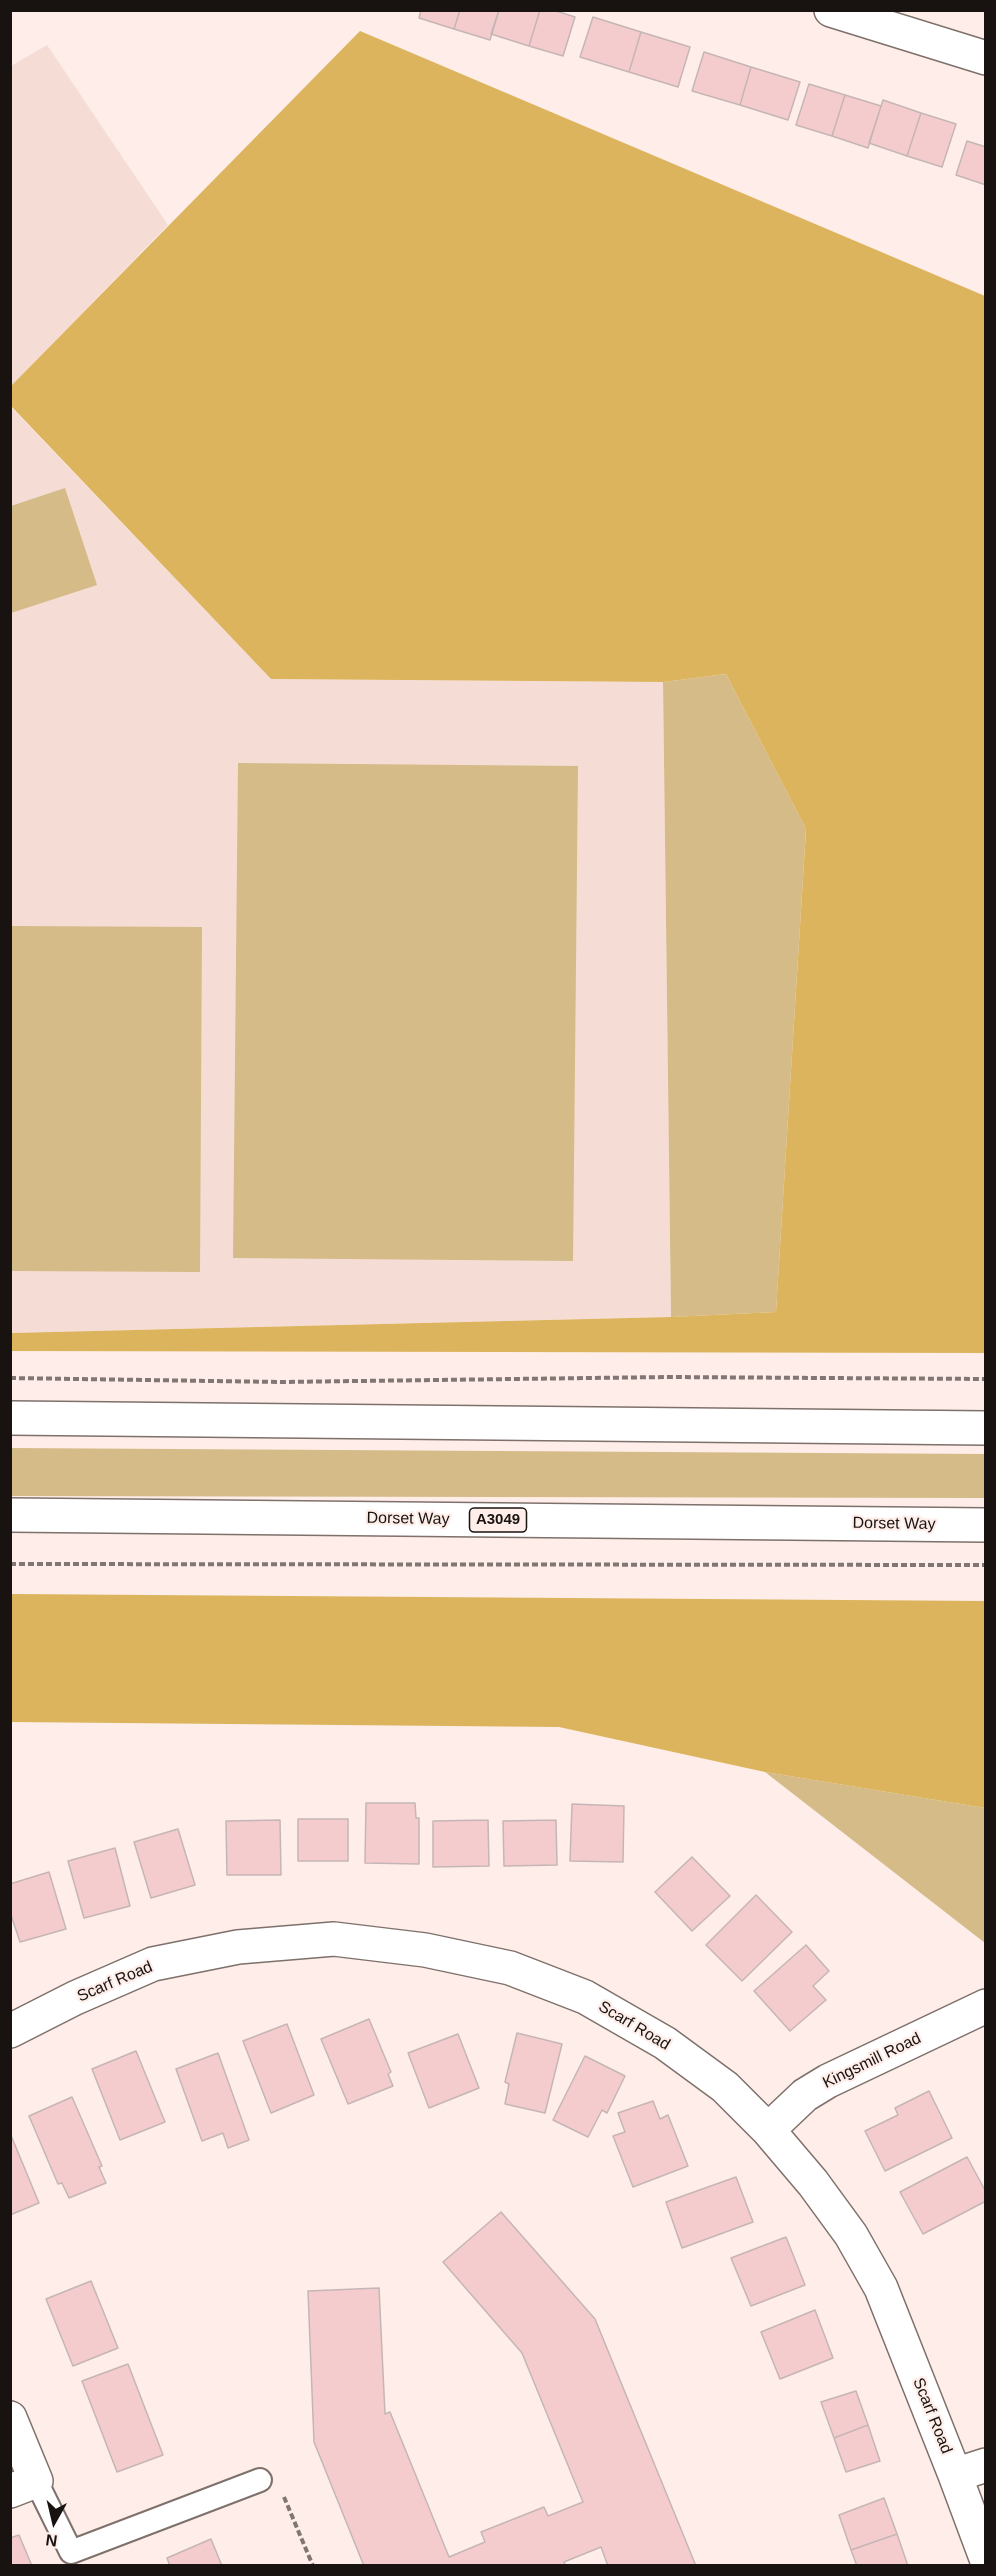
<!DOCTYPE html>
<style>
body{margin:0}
#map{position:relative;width:996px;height:2576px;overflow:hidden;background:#feede8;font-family:Helvetica,sans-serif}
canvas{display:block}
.frame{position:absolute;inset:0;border:12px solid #181311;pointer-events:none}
.north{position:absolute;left:24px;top:2492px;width:60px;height:60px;-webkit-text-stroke:4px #feede8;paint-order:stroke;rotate:188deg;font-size:16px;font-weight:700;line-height:24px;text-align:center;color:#181311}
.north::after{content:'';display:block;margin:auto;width:21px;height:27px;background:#181311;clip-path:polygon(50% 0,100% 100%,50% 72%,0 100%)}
</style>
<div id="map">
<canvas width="996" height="2576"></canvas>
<div class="frame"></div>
<div class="north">N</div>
</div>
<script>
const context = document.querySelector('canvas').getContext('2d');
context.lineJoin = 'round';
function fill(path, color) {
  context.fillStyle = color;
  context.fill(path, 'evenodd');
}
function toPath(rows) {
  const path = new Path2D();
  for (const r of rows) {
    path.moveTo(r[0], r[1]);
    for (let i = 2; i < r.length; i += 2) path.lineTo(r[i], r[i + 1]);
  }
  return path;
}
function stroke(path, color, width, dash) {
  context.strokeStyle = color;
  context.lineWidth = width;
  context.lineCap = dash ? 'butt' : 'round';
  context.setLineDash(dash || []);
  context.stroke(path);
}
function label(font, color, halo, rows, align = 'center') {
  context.font = font + ' Helvetica,sans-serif';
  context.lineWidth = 4.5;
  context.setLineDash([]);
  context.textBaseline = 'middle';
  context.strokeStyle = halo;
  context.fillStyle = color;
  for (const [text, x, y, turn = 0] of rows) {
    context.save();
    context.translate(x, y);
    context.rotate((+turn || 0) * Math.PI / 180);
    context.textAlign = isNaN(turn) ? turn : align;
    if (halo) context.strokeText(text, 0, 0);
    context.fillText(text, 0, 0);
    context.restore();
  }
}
fill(toPath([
 [47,45,168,225,11,386,11,66],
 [10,406,271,679,663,682,671,1317,11,1333]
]), '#f5ddd5');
fill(toPath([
 [65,488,97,585,11,613,11,506],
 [726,674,806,829,776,1312,671,1317,663,682],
 [238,763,578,766,573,1261,233,1258],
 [11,926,202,927,200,1272,11,1271],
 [11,1448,985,1454,985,1498,11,1496],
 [765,1772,985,1808,985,1943]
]), '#d4bb88');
fill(toPath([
 [360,31,985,296,985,1353,11,1351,11,1333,671,1317,776,1312,806,829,726,674,663,682,271,679,11,406,11,386],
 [11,1594,985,1601,985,1808,765,1772,559,1727,11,1722]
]), '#dcb45d');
const building = toPath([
 [421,10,460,10,454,29,419,18,421,10],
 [460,10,499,10,490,40,454,29,460,10],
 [499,10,540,10,529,46,491,34,499,10],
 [540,10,553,10,575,17,563,56,529,46,540,10],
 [593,17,641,32,629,72,580,57,593,17],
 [641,32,690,47,678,87,629,72,641,32],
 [704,52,751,67,740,105,692,91,704,52],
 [751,67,800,82,788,120,740,105,751,67],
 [809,84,845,95,832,136,796,125,809,84],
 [845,95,881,106,868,148,832,136,845,95],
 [883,100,921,113,907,156,869,143,883,100],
 [921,113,956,124,942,167,907,156,921,113],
 [967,141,986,147,986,185,956,175,967,141],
 [366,1803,415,1803,416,1818,419,1818,419,1864,365,1863,366,1803],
 [572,1804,624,1806,623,1862,570,1861,572,1804],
 [298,1819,348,1819,348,1861,298,1861,298,1819],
 [280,1820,281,1875,227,1875,226,1821,280,1820],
 [488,1820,489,1866,433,1867,433,1821,488,1820],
 [556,1820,557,1865,504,1866,503,1821,556,1820],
 [178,1829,195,1885,151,1898,134,1842,178,1829],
 [115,1848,130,1906,84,1918,68,1861,115,1848],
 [692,1857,730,1896,692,1931,655,1892,692,1857],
 [49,1872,66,1929,20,1942,10,1912,10,1884,49,1872],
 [756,1895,792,1932,742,1981,706,1945,756,1895],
 [806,1945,829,1971,813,1986,826,2000,790,2031,754,1991,806,1945],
 [369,2019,391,2072,388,2074,393,2086,348,2104,321,2039,369,2019],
 [287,2024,314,2095,271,2113,243,2041,287,2024],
 [517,2033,562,2044,545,2113,505,2104,509,2084,505,2082,517,2033],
 [458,2034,479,2088,429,2108,408,2053,458,2034],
 [136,2051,165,2122,120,2140,92,2069,136,2051],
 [218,2053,249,2140,228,2148,223,2133,202,2141,176,2069,218,2053],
 [585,2056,625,2076,607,2113,602,2110,588,2137,553,2120,585,2056],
 [929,2091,952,2138,885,2171,865,2131,898,2115,895,2108,929,2091],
 [72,2097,102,2166,99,2167,106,2183,69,2198,62,2183,58,2184,29,2116,72,2097],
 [653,2101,660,2119,668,2115,688,2166,633,2187,613,2136,625,2132,618,2113,653,2101],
 [10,2133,39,2203,10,2215,10,2133],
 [967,2157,986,2192,986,2201,923,2234,900,2192,967,2157],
 [736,2177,753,2222,682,2248,666,2202,736,2177],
 [501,2212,595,2319,696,2566,608,2566,601,2547,564,2562,566,2566,364,2566,314,2442,308,2291,379,2288,385,2414,390,2412,449,2557,485,2542,481,2532,544,2507,548,2516,583,2502,522,2353,443,2262,501,2212],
 [786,2237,805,2285,751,2306,731,2258,786,2237],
 [91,2281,118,2348,73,2366,46,2299,91,2281],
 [815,2310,833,2358,780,2379,761,2332,815,2310],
 [128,2364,163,2455,117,2472,82,2381,128,2364],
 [856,2391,868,2425,834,2438,821,2402,856,2391],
 [868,2425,880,2461,846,2472,834,2438,868,2425],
 [884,2498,897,2534,851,2550,839,2515,884,2498],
 [897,2534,908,2566,857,2566,851,2550,897,2534],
 [19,2535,32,2566,10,2566,10,2538,19,2535],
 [211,2539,222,2566,170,2566,167,2558,211,2539]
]);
fill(building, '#f5ccce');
stroke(building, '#c6b5b6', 1.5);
const lane = toPath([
 [36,2481,71,2552,260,2480]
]);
const street = toPath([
 [831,10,986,58],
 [10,2031,75,1998,153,1964,238,1947,334,1939,425,1950,510,1968,585,1997,665,2043,725,2087,768,2130,813,2183,851,2235,881,2288,955,2475,986,2558],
 [768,2130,805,2095,828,2081,986,2006],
 [10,2418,36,2481,10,2491],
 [955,2475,986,2465]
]);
const highway = toPath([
 [10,1418,986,1428],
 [10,1515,986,1525]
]);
stroke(lane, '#7e706b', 26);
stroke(street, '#7e706b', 36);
stroke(highway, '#7e706b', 36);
stroke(toPath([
 [10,1378,281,1382,668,1377,986,1379],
 [10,1564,986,1565],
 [284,2497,313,2566]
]), '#817673', 4, [6, 3]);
stroke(lane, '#fff', 22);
stroke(street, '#fff', 33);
stroke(highway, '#fff', 33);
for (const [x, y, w] of [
 [498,1520,57]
]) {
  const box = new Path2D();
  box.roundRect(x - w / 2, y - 12, w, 24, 4.5);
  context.fillStyle = '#feede8';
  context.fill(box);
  stroke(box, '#181311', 1.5);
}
label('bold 15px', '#181311', null, [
 ["A3049",498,1520]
]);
label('16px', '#181311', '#feede8', [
 ["Dorset Way",408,1519,1],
 ["Dorset Way",894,1524,1],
 ["Scarf Road",115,1982,-23],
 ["Scarf Road",634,2026,31],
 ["Kingsmill Road",872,2061,-26],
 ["Scarf Road",932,2416,68]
]);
</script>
